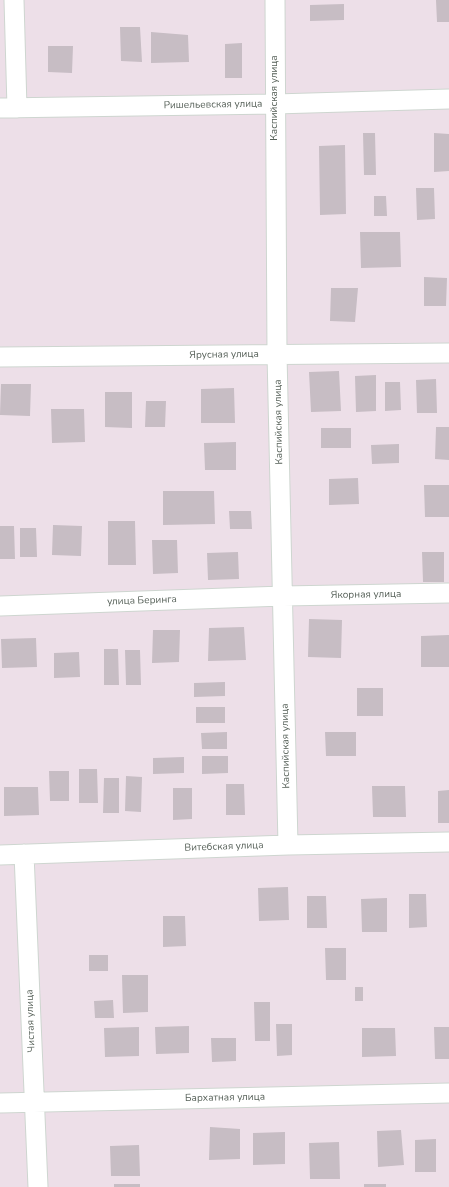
<!DOCTYPE html>
<meta charset="utf-8">
<style>
body{margin:0}
canvas{display:block;background:#eddfe8}
</style>
<canvas width="449" height="1187"></canvas>
<script>
const context = document.querySelector('canvas').getContext('2d');
context.lineJoin = 'round';
function fill(path, color) {
  context.fillStyle = color;
  context.fill(path, 'evenodd');
}
function toPath(rows) {
  const path = new Path2D();
  for (const r of rows) {
    path.moveTo(r[0], r[1]);
    for (let i = 2; i < r.length; i += 2) path.lineTo(r[i], r[i + 1]);
  }
  return path;
}
function stroke(path, color, width, dash) {
  context.strokeStyle = color;
  context.lineWidth = width;
  context.lineCap = dash ? 'butt' : 'round';
  context.setLineDash(dash || []);
  context.stroke(path);
}
function label(font, color, halo, rows, align = 'center') {
  context.font = font + ' "Nunito Sans",sans-serif';
  context.lineWidth = 4;
  context.setLineDash([]);
  context.textBaseline = 'middle';
  context.strokeStyle = halo;
  context.fillStyle = color;
  for (const [text, x, y, turn = 0] of rows) {
    context.save();
    context.translate(x, y);
    context.rotate((+turn || 0) * Math.PI / 180);
    context.textAlign = isNaN(turn) ? turn : align;
    if (halo) context.strokeText(text, 0, 0);
    context.fillText(text, 0, 0);
    context.restore();
  }
}
fill(toPath([
 [436,0,449,0,449,22,437,22],
 [344,4,344,20,310,21,310,5],
 [120,27,140,27,142,62,121,61],
 [151,32,188,35,189,62,151,63],
 [242,43,242,78,225,78,225,44],
 [48,46,73,46,72,73,48,72],
 [363,133,375,133,376,175,364,175],
 [434,133,449,134,449,171,434,172],
 [345,145,346,214,320,215,319,146],
 [416,188,434,188,435,219,417,220],
 [374,196,386,196,387,216,374,216],
 [360,232,400,232,401,267,361,268],
 [424,277,447,278,446,306,424,306],
 [331,288,358,288,355,322,330,321],
 [339,371,341,411,311,412,309,372],
 [376,375,376,411,356,412,355,376],
 [436,379,437,413,417,413,416,380],
 [385,382,400,382,401,410,385,411],
 [1,384,31,384,30,416,0,415],
 [234,388,235,423,201,423,201,389],
 [105,392,132,392,132,428,105,427],
 [146,401,166,401,165,427,145,427],
 [51,409,84,409,85,442,52,443],
 [436,427,449,427,449,460,435,459],
 [321,428,351,428,351,448,321,448],
 [236,442,236,470,205,470,204,443],
 [399,444,399,463,372,464,371,445],
 [358,478,359,504,329,505,329,479],
 [424,485,449,485,449,517,425,517],
 [163,491,214,491,215,524,163,525],
 [229,511,251,511,252,529,230,529],
 [108,521,135,521,136,565,108,565],
 [53,525,82,526,81,556,52,555],
 [0,526,14,526,15,559,0,559],
 [20,528,36,528,37,557,20,557],
 [152,540,177,540,178,573,153,574],
 [238,552,239,579,208,580,207,553],
 [422,552,444,552,444,582,423,582],
 [309,619,342,620,341,658,308,657],
 [244,627,246,660,208,661,209,628],
 [153,630,180,630,179,662,152,663],
 [449,635,449,667,421,667,421,636],
 [36,638,37,667,2,668,1,639],
 [104,649,118,649,119,685,104,685],
 [125,650,140,650,141,685,126,685],
 [79,652,80,677,54,678,54,653],
 [225,682,225,696,194,697,194,683],
 [357,688,383,688,383,716,357,716],
 [196,707,225,707,225,723,196,723],
 [227,732,227,749,202,749,201,733],
 [325,732,356,732,356,756,326,756],
 [202,756,228,756,228,773,202,774],
 [184,757,184,773,153,774,153,758],
 [79,769,97,769,98,803,79,803],
 [49,771,69,771,69,801,50,801],
 [126,776,142,777,141,812,125,811],
 [104,778,119,778,119,813,103,813],
 [226,784,244,784,245,815,226,815],
 [372,786,405,786,406,817,373,817],
 [4,787,38,787,39,815,4,816],
 [173,788,192,788,192,819,173,820],
 [449,790,449,823,438,823,438,791],
 [288,887,289,920,259,921,258,888],
 [409,894,426,894,427,927,409,928],
 [307,896,326,896,327,928,307,928],
 [387,898,387,932,362,932,361,899],
 [163,916,185,916,186,946,163,947],
 [325,948,346,948,346,980,326,980],
 [89,955,108,955,108,971,89,971],
 [122,975,148,975,148,1012,123,1013],
 [355,987,363,987,363,1001,355,1001],
 [113,1000,114,1018,95,1018,94,1001],
 [254,1002,270,1002,270,1041,255,1041],
 [276,1024,292,1024,292,1055,277,1056],
 [189,1026,189,1053,156,1054,155,1027],
 [139,1027,139,1056,105,1057,104,1028],
 [434,1027,449,1027,449,1059,435,1059],
 [362,1028,395,1028,396,1056,362,1057],
 [211,1038,236,1038,236,1061,212,1062],
 [210,1127,240,1129,240,1159,209,1160],
 [401,1130,404,1165,378,1167,377,1131],
 [285,1132,285,1164,253,1165,253,1133],
 [436,1139,436,1172,415,1172,415,1140],
 [339,1142,340,1179,310,1179,309,1143],
 [139,1145,140,1176,111,1176,110,1146],
 [114,1184,140,1184,140,1187,114,1187],
 [364,1184,386,1184,386,1187,364,1187]
]), '#c7bdc4');
const minor = toPath([
 [14,0,17,108],
 [275,0,277,354,288,845],
 [0,108,275,104,449,99],
 [0,357,449,353],
 [0,606,283,596,449,593],
 [24,854,38,1187],
 [0,855,288,845,449,842],
 [0,1103,449,1093]
]);
stroke(minor, '#ced6d0', 21);
stroke(minor, '#fff', 19);
label('10px', '#58625a', '#fff', [
 ["Каспийская улица",275,98,-90],
 ["Ришельевская улица",213,105,-1],
 ["Ярусная улица",224,355,-1],
 ["Каспийская улица",279,422,-91],
 ["Якорная улица",366,595,-1],
 ["улица Беринга",142,601,-2],
 ["Каспийская улица",286,746,-91],
 ["Витебская улица",224,847,-2],
 ["Чистая улица",31,1021,-92],
 ["Бархатная улица",225,1098,-1]
]);
</script>
